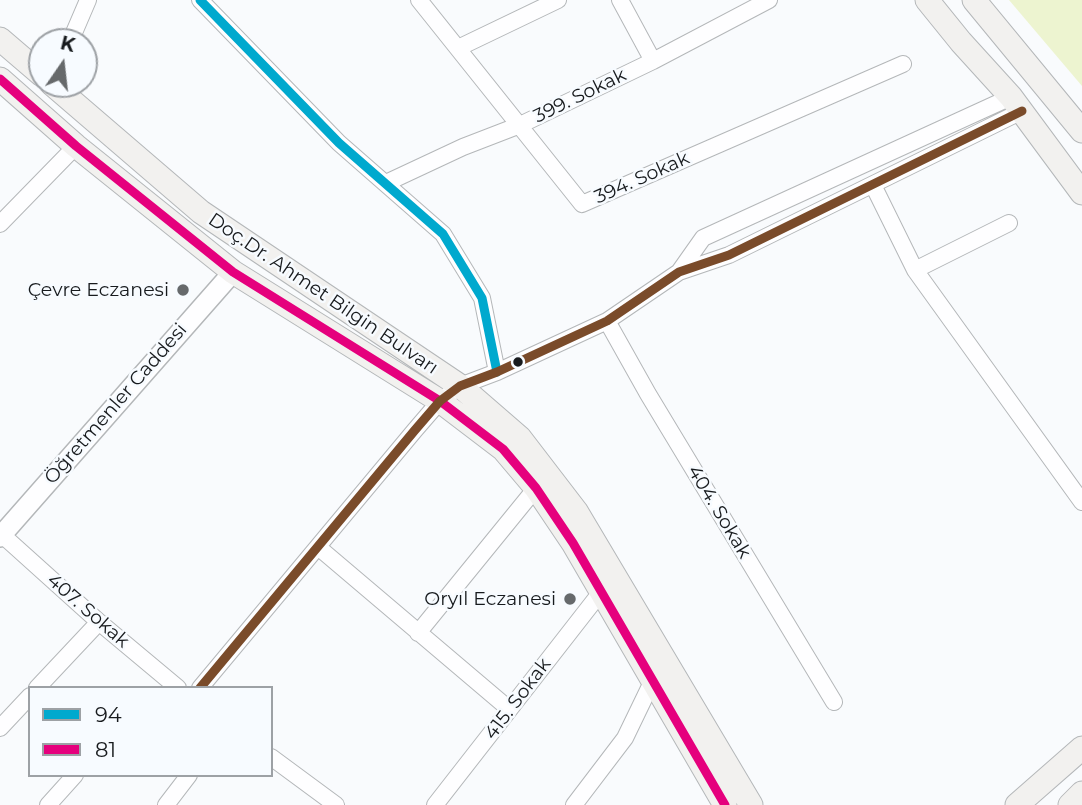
<!DOCTYPE html>
<meta charset="utf-8">
<style>
body{margin:0}
#map{position:relative;width:1082px;height:805px;overflow:hidden;background:#f9fbfd;font-family:Montserrat,sans-serif}
canvas{display:block}
.legend{position:absolute;left:28px;top:686px;width:245px;height:91px;box-sizing:border-box;background:#f7fbff;border:2px solid #9da1a5;margin:0;padding:9px 12px;list-style:none;font-size:21px;color:#171a1d}
.legend li{display:flex;align-items:center;gap:14px;height:35px}
.legend b{width:35px;border:2px solid #9da1a5}
.north{position:absolute;left:28px;top:28px;width:70px;height:70px;box-sizing:border-box;background:#f7fbff;border:2px solid #9da1a5;border-radius:50%;rotate:14deg;font-size:19px;font-weight:700;line-height:28px;text-align:center;color:#171a1d}
.north::after{content:'';display:block;margin:auto;width:24px;height:32px;background:#66696b;clip-path:polygon(50% 0,100% 100%,50% 72%,0 100%)}
</style>
<div id="map">
<canvas width="1082" height="805"></canvas>
<ul class="legend">
<li><b style="height:9px;background:#00a9ce"></b>94</li>
<li><b style="height:9px;background:#e5007d"></b>81</li>
</ul>
<div class="north">K</div>
</div>
<script>
const context = document.querySelector('canvas').getContext('2d');
context.lineJoin = 'round';
function fill(path, color) {
  context.fillStyle = color;
  context.fill(path, 'evenodd');
}
function toPath(rows) {
  const path = new Path2D();
  for (const r of rows) {
    path.moveTo(r[0], r[1]);
    for (let i = 2; i < r.length; i += 2) path.lineTo(r[i], r[i + 1]);
  }
  return path;
}
function stroke(path, color, width, dash) {
  context.strokeStyle = color;
  context.lineWidth = width;
  context.lineCap = dash ? 'butt' : 'round';
  context.setLineDash(dash || []);
  context.stroke(path);
}
function label(font, color, halo, rows, align = 'center') {
  context.font = font + ' Montserrat,sans-serif';
  context.lineWidth = 5;
  context.setLineDash([]);
  context.textBaseline = 'middle';
  context.strokeStyle = halo;
  context.fillStyle = color;
  for (const [text, x, y, turn = 0] of rows) {
    context.save();
    context.translate(x, y);
    context.rotate((+turn || 0) * Math.PI / 180);
    context.textAlign = isNaN(turn) ? turn : align;
    if (halo) context.strokeText(text, 0, 0);
    context.fillText(text, 0, 0);
    context.restore();
  }
}
fill(toPath([
 [1009,0,1082,0,1082,86]
]), '#edf4d0');
const minor = toPath([
 [200,0,339,143,443,234,482,298,497,372],
 [419,0,582,204,903,64],
 [620,0,653,61],
 [70,42,88,0],
 [458,48,558,0],
 [386,183,463,147,520,125,653,61,769,0],
 [873,185,915,270,1082,502],
 [0,224,76,146],
 [915,270,1009,223],
 [679,272,703,238,1011,97],
 [607,321,648,394,834,702],
 [0,533,99,622,178,688],
 [318,547,509,709],
 [418,633,536,488],
 [37,688,99,622],
 [200,688,415,430,440,401,460,386,497,372,607,321,679,272,729,255,1022,111],
 [0,728,30,696],
 [271,757,336,805],
 [48,805,75,775],
 [166,805,189,775],
 [435,805,601,592],
 [574,805,625,738,653,680]
]);
const tertiary = toPath([
 [0,537,233,272]
]);
const secondary = toPath([
 [927,0,961,42,1011,97,1082,193],
 [974,0,1082,131],
 [0,39,42,75],
 [0,79,76,146,233,272,440,401,503,449,536,488,573,543,725,805],
 [52,84,201,212,460,386,520,438,576,511,751,805],
 [1017,805,1082,748],
 [1070,805,1082,793]
]);
stroke(minor, '#b4b7b9', 18);
stroke(tertiary, '#b4b7b9', 22);
stroke(secondary, '#b4b7b9', 25);
stroke(minor, '#fefeff', 16);
stroke(tertiary, '#fefeff', 19);
stroke(secondary, '#f2f1ef', 23);
stroke(toPath([
 [200,0,339,143,443,234,482,298,497,372]
]), '#00a9ce', 9);
stroke(toPath([
 [0,79,76,146,233,272,440,401,503,449,536,488,573,543,725,805]
]), '#e5007d', 9);
stroke(toPath([
 [200,688,415,430,440,401,460,386,497,372,607,321,679,272,729,255,1022,111]
]), '#7a4b2a', 9);
for (const [x, y, r, color] of [
 [183,290,7,"#66696b"],
 [518,362,6,"#171a1d"],
 [570,599,7,"#66696b"]
]) {
  const dot = new Path2D();
  dot.arc(x, y, r, 0, 2 * Math.PI);
  context.fillStyle = color;
  context.fill(dot);
  stroke(dot, '#f7fbff', 2.5);
}
label('19px', '#171a1d', '#f7fbff', [
 ["399. Sokak",580,96,-26],
 ["394. Sokak",642,178,-24],
 ["Doç.Dr. Ahmet Bilgin Bulvarı",323,294,34],
 ["Öğretmenler Caddesi",116,404,-49],
 ["404. Sokak",719,512,59],
 ["407. Sokak",88,611,41],
 ["415. Sokak",518,699,-53]
]);
label('19px', '#171a1d', '#f7fbff', [
 ["Çevre Eczanesi",169,290],
 ["Oryıl Eczanesi",556,599]
], 'right');
</script>
